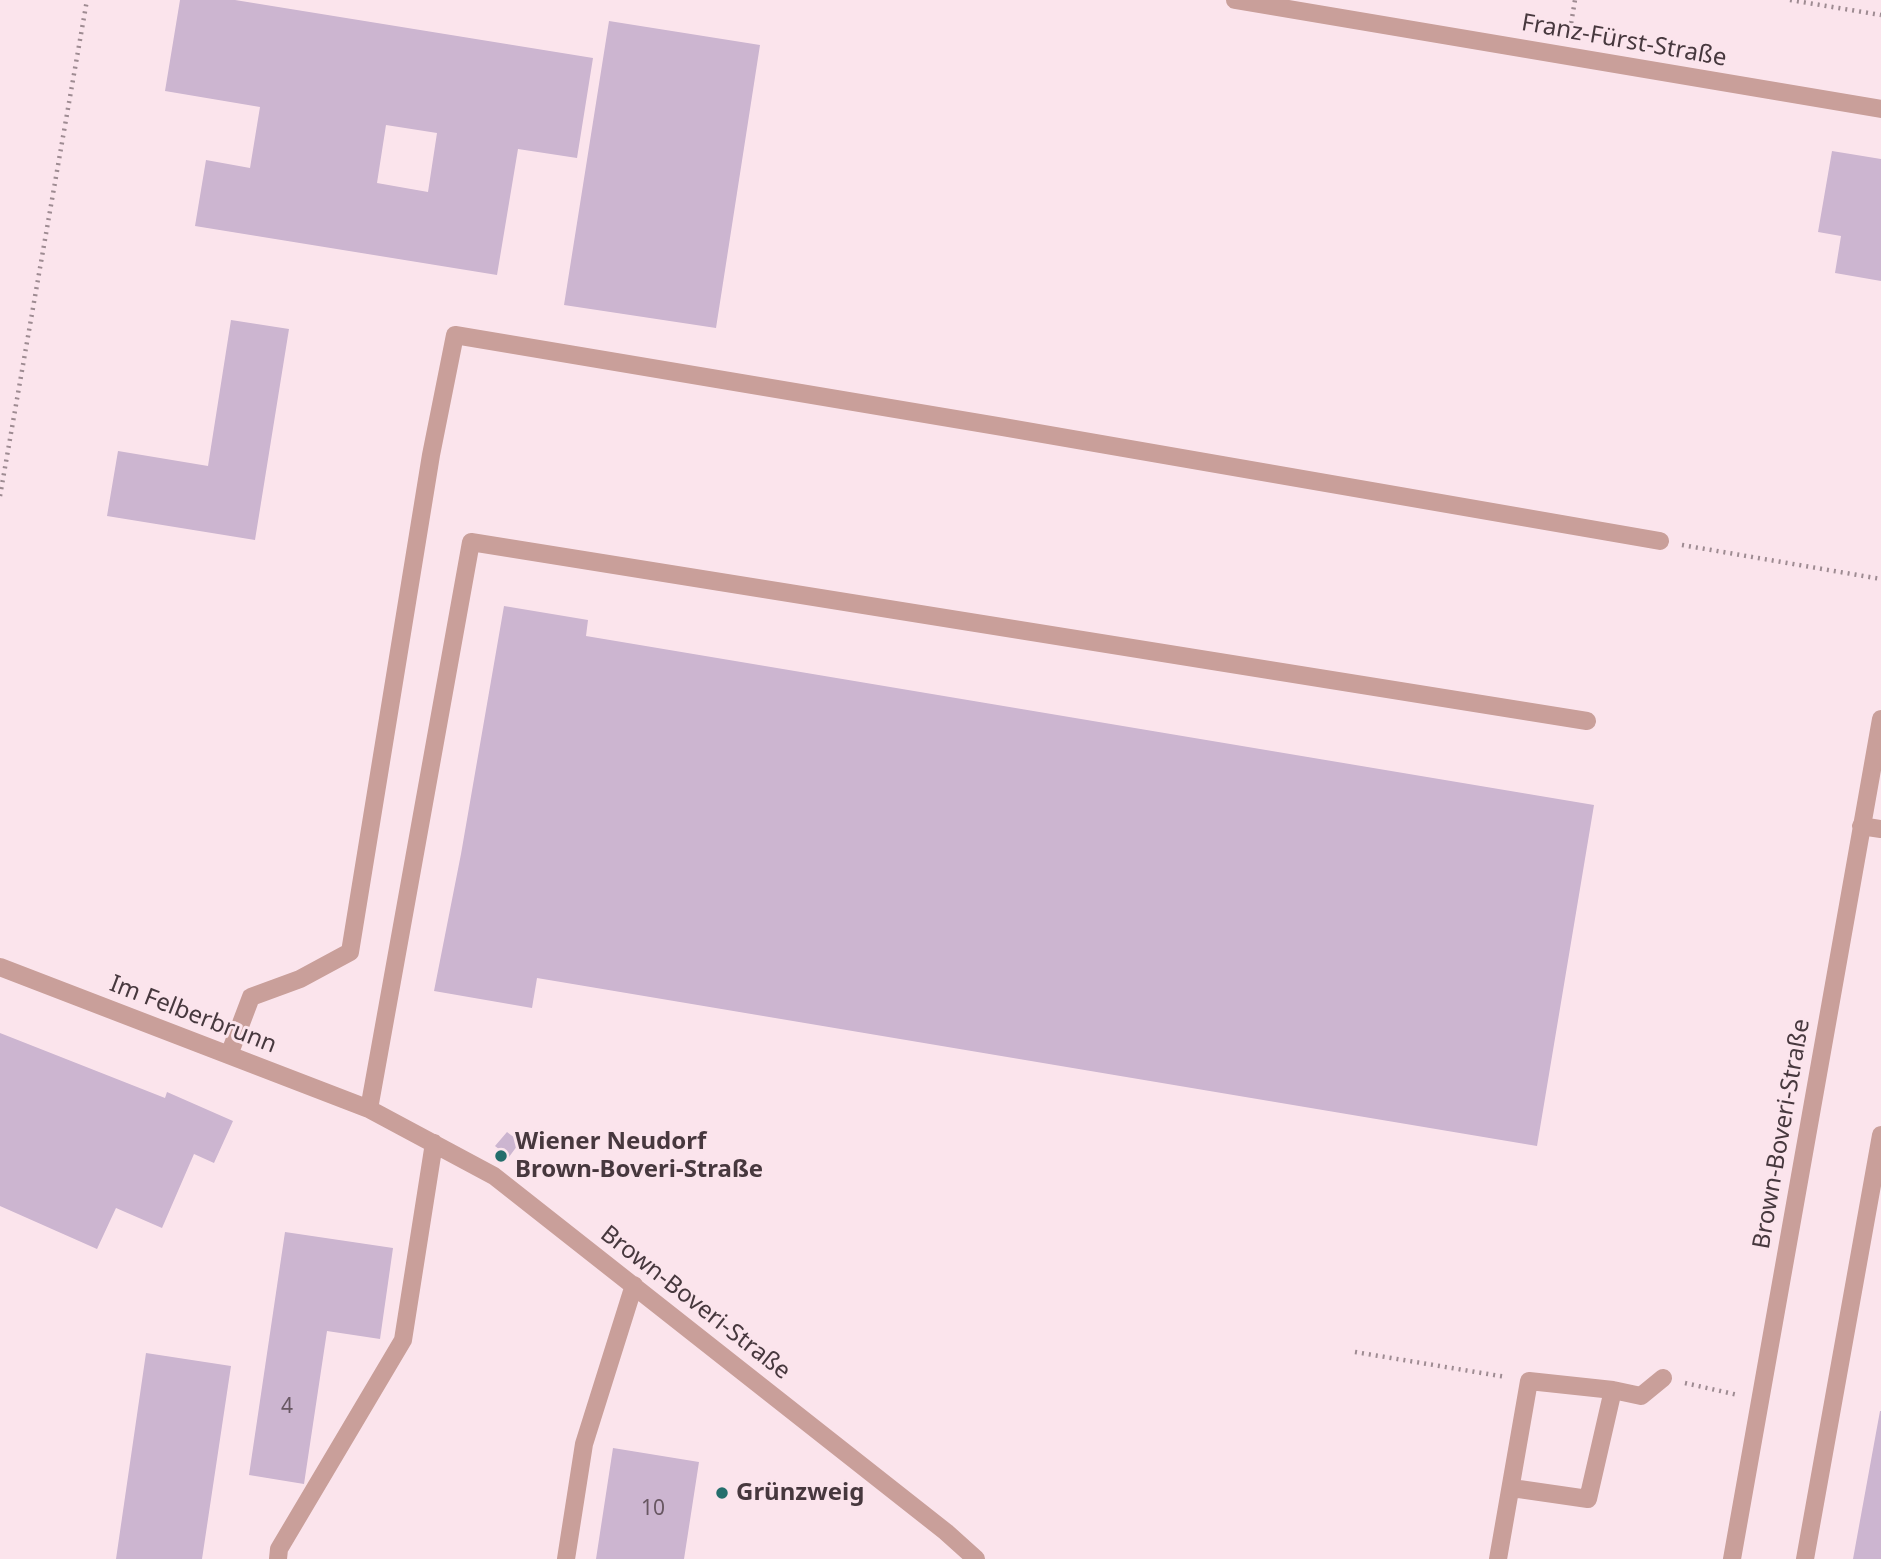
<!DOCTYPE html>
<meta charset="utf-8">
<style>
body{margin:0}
canvas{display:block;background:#fbe4ec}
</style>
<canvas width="1881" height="1559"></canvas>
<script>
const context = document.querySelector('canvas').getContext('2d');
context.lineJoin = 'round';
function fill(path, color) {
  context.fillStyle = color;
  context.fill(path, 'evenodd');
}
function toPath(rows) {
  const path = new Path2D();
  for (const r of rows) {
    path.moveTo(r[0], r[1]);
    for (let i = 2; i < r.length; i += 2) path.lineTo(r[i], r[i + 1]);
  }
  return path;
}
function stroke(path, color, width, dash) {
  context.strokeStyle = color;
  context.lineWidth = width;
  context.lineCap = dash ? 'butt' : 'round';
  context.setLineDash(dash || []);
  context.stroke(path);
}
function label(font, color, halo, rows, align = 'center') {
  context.font = font + ' "Noto Sans",sans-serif';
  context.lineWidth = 6;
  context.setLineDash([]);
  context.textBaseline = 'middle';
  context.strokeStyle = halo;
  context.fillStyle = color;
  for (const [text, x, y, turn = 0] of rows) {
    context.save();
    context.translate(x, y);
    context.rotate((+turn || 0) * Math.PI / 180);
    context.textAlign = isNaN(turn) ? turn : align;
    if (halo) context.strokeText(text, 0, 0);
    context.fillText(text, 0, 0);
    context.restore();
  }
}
fill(toPath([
 [180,0,235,0,593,58,577,158,518,149,497,275,195,226,206,160,250,168,260,107,165,91],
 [386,125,437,133,428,192,377,183],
 [609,21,760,45,716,328,564,305],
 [1832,151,1881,159,1881,281,1835,273,1841,236,1818,232],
 [231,320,289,329,255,540,107,516,118,451,208,466],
 [504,606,588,620,586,636,1594,805,1537,1146,537,978,532,1008,434,991,461,854],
 [0,1033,165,1098,167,1092,233,1121,214,1163,194,1154,162,1228,116,1208,97,1249,0,1206],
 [507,1132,520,1142,509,1157,495,1146],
 [285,1232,393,1248,380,1339,327,1331,304,1484,249,1475],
 [146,1353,231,1366,202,1559,116,1559],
 [1880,1411,1881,1411,1881,1559,1853,1559],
 [613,1448,699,1462,684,1559,596,1559]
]), '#ccb5d0');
stroke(toPath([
 [1790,0,1881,15],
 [1570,30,1575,0],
 [0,496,87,0],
 [1682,545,1881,579],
 [1355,1352,1506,1377],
 [1685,1383,1738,1395]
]), '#9e8b92', 4.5, [2, 5]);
stroke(toPath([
 [1235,0,1881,109],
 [1861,826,1881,829],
 [0,967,369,1109,494,1176,946,1532,976,1559],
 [229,1055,251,997,300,979,350,952,431,455,455,335,1003,427,1660,541],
 [369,1109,471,542,1587,721],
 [1512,1488,1588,1499,1613,1390],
 [278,1559,279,1549,403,1340,434,1143],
 [566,1559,584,1444,634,1285],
 [1498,1559,1529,1381,1613,1390,1641,1396,1663,1378],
 [1732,1559,1881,719],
 [1805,1559,1881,1135]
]), '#c99f9a', 18);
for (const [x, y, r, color] of [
 [501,1156,7,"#246e6c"],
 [722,1493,7,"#246e6c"]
]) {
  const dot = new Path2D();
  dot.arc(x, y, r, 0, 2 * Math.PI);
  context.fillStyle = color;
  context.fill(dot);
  stroke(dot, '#fbe4ec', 2.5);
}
label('21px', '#685762', null, [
 ["4",287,1407],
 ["10",653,1509]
]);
label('24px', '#47383e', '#fbe4ec', [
 ["Franz-Fürst-Straße",1624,41,10],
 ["Im Felberbrunn",193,1015,21],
 ["Brown-Boveri-Straße",1782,1134,-80],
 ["Brown-Boveri-Straße",695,1303,38]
]);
label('bold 24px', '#47383e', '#fbe4ec', [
 ["Wiener Neudorf",515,1142],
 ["Brown-Boveri-Straße",515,1170],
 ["Grünzweig",736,1493]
], 'left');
</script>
